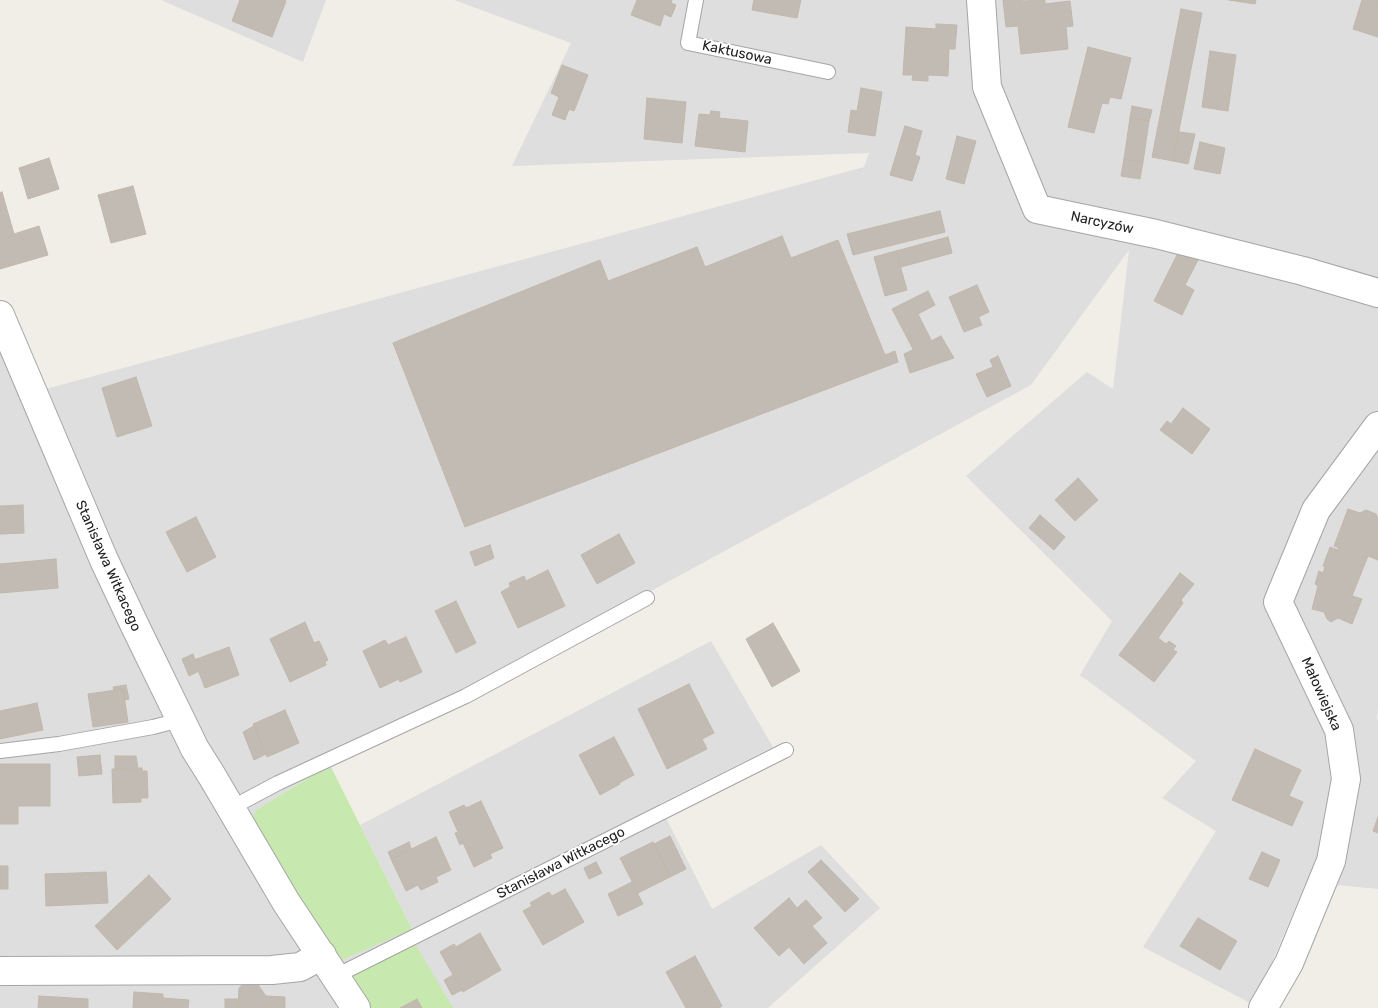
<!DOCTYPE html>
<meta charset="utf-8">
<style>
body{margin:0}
canvas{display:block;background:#f1eee7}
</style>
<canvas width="1378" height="1008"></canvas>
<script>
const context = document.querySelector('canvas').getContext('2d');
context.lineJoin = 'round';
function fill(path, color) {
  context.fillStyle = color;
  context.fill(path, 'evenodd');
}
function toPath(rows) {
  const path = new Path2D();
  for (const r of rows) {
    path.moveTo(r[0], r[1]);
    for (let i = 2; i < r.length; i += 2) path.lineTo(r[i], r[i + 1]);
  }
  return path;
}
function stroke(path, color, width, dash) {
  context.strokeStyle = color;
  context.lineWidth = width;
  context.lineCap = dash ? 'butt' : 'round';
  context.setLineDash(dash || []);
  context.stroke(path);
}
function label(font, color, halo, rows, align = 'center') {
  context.font = font + ' Rubik,sans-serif';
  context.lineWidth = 4;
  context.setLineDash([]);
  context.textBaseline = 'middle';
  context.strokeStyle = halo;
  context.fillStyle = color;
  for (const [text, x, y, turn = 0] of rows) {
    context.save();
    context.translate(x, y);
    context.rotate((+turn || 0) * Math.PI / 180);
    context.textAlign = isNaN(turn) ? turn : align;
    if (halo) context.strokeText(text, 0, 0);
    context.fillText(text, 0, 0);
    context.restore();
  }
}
fill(toPath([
 [161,0,326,0,303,62],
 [454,0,1378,0,1378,707,1377,719,1378,720,1378,889,1306,882,1254,1005,1143,947,1216,831,1162,798,1196,761,1080,675,1112,621,966,476,1087,372,1113,389,1129,250,1031,385,330,765,256,810,412,929,360,825,711,641,773,747,659,804,712,909,821,845,880,908,768,1008,0,1008,0,343,20,396,864,167,869,153,512,166,571,43]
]), '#dfdede');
fill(toPath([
 [330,765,412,929,340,961,289,888,252,819,256,810],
 [416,945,453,1008,366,1008,352,985,353,975]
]), '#c7e9af');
const building = toPath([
 [240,0,283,0,286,1,272,37,232,21,240,0],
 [637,0,672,0,671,3,676,5,671,17,664,14,660,26,631,15,637,0],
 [754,0,801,0,797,18,752,10,754,0],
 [1003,0,1022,0,1023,1,1045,0,1045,4,1070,1,1073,26,1066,27,1068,49,1021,54,1018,26,1006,27,1003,0],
 [1229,0,1256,0,1255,4,1229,0],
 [1362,0,1378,0,1378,37,1353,29,1362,0],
 [1181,9,1202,13,1173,161,1152,157,1181,9],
 [936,24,957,25,955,49,949,49,948,76,928,75,928,81,912,80,913,75,903,75,906,27,936,29,936,24],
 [1088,47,1131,58,1121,99,1110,97,1108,104,1102,103,1094,133,1068,127,1088,47],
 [1210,51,1236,55,1228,111,1202,107,1210,51],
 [562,65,588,75,574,111,569,109,565,120,552,115,559,97,551,93,562,65],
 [861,88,882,92,875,136,848,132,851,110,857,111,861,88],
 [647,98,686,102,682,143,644,139,647,98],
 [1132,106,1152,110,1149,121,1130,118,1132,106],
 [711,111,720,112,719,118,748,121,745,152,695,146,699,114,710,115,711,111],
 [1130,118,1149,121,1143,162,1124,159,1130,118],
 [905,126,922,131,915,155,920,157,912,181,890,175,905,126],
 [1179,132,1195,134,1188,164,1173,161,1179,132],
 [957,136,976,141,964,184,946,179,957,136],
 [1200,142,1225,148,1220,174,1194,169,1200,142],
 [49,158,59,189,28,199,19,168,49,158],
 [1124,159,1143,162,1140,179,1121,176,1124,159],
 [133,186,146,234,111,243,98,195,133,186],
 [2,192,14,234,39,226,48,255,0,269,0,193,2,192],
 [940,211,945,232,853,255,847,234,940,211],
 [782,236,791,258,838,240,885,355,895,351,898,362,465,527,393,343,600,260,608,281,697,247,705,267,782,236],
 [948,237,952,253,901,267,896,251,948,237],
 [896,251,907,290,885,296,874,257,896,251],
 [1179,251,1198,260,1185,285,1194,290,1182,315,1154,301,1179,251],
 [977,285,989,312,961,325,949,297,977,285],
 [928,291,935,305,918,314,931,340,913,349,892,309,928,291],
 [979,318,982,325,964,332,961,325,979,318],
 [941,336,954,358,910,373,904,354,941,336],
 [998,356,1011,386,987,397,976,374,993,367,990,360,998,356],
 [136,377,152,426,117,437,102,388,136,377],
 [1183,408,1210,429,1192,454,1160,430,1167,421,1171,424,1183,408],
 [1078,478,1098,500,1075,521,1055,500,1078,478],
 [23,505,24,533,0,534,0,506,23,505],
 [1348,509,1360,513,1366,510,1376,514,1378,519,1378,560,1368,556,1352,596,1362,599,1352,624,1338,618,1331,622,1327,619,1324,612,1312,609,1318,586,1315,584,1319,571,1323,573,1325,567,1323,566,1330,547,1338,550,1339,548,1334,546,1348,509],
 [1040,515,1065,537,1054,550,1029,528,1040,515],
 [196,517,216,557,187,572,166,532,196,517],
 [619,534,635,563,597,584,581,555,619,534],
 [490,545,494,558,475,566,470,552,490,545],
 [56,559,58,588,0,593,0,564,56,559],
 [548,570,565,606,518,628,501,592,510,587,509,583,524,576,526,581,548,570],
 [1180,573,1194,584,1181,600,1183,603,1158,638,1166,644,1169,641,1176,646,1173,650,1177,652,1154,682,1119,655,1180,573],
 [456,601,476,643,456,653,435,611,456,601],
 [305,622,314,643,319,641,328,660,325,662,326,665,290,682,270,639,305,622],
 [773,623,800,671,772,687,746,639,773,623],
 [406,637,422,672,400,682,399,679,380,688,363,651,385,640,388,645,406,637],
 [229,647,239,675,205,688,194,660,229,647],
 [193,654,199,671,189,676,182,659,193,654],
 [689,684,714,733,702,739,707,749,667,769,638,709,689,684],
 [126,685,129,699,125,700,123,689,114,690,113,687,126,685],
 [123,689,128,722,93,727,88,694,123,689],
 [37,703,43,730,0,739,0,711,37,703],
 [285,710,299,743,267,757,253,724,285,710],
 [254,726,266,754,254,760,243,732,254,726],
 [614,737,634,775,619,783,620,784,600,795,579,755,614,737],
 [1255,749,1301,770,1289,796,1303,802,1292,826,1232,800,1255,749],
 [100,755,102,774,79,776,77,757,100,755],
 [115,756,136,756,138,769,115,769,115,756],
 [0,764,50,764,50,806,18,806,18,824,0,824,0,764],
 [142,768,142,771,147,771,148,798,141,798,141,802,113,803,112,769,142,768],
 [481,801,503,848,490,854,492,858,474,867,463,843,460,845,455,833,458,832,449,812,464,805,466,808,481,801],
 [1378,817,1378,833,1373,831,1378,817],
 [670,836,686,869,670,877,654,844,670,836],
 [436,837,451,870,436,877,438,882,421,890,418,885,406,891,391,859,436,837],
 [409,842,411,849,391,859,388,852,409,842],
 [653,842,670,877,638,893,620,858,653,842],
 [1262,852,1280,860,1268,887,1249,879,1262,852],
 [821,860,859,899,845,912,808,872,821,860],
 [596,862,602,873,589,879,584,868,596,862],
 [0,866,8,866,8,889,0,889,0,866],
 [106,872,108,903,46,906,45,874,106,872],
 [149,875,171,899,117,950,95,926,149,875],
 [632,882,643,904,618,916,608,894,632,882],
 [565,889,584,922,543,945,523,911,532,906,530,903,549,892,552,896,565,889],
 [789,898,797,908,806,900,822,918,812,926,827,943,804,964,789,947,779,956,754,928,789,898],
 [1198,918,1237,941,1220,970,1180,946,1198,918],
 [480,933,501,970,463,992,440,952,454,944,456,947,480,933],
 [695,956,722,1006,719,1008,686,1008,666,972,695,956],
 [453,975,462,990,452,995,444,980,453,975],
 [246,982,256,982,266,996,285,997,285,1008,238,1008,239,988,246,982],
 [134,992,163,994,163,998,189,1000,188,1008,133,1008,134,992],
 [39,996,88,999,88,1008,38,1008,39,996],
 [225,999,238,999,238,1008,225,1008,225,999],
 [417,999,422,1008,400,1008,417,999]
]);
fill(building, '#c2bbb4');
stroke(building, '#c2b7aa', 1);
const service = toPath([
 [696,0,688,43,828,72],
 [0,751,59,744,153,727,180,720],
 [231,808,278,783,466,696,647,598],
 [336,976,786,750]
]);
const minor = toPath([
 [981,0,987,87,1037,209,1156,234,1303,271,1378,293],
 [0,315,104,560,135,626,195,749,212,776,286,902,356,1008],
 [0,971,272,970,300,967,322,955],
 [1263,1008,1289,963,1331,861,1346,779,1339,730,1278,602,1316,510,1378,426]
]);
stroke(service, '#a5a5a5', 16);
stroke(minor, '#a5a5a5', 30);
stroke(service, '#fff', 14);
stroke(minor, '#fff', 28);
label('14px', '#212121', '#fff', [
 ["Kaktusowa",737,53,12],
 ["Narcyzów",1102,223,12],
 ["Stanisława Witkacego",108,566,66],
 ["Małowiejska",1321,694,66],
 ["Stanisława Witkacego",561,863,-27]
]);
</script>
